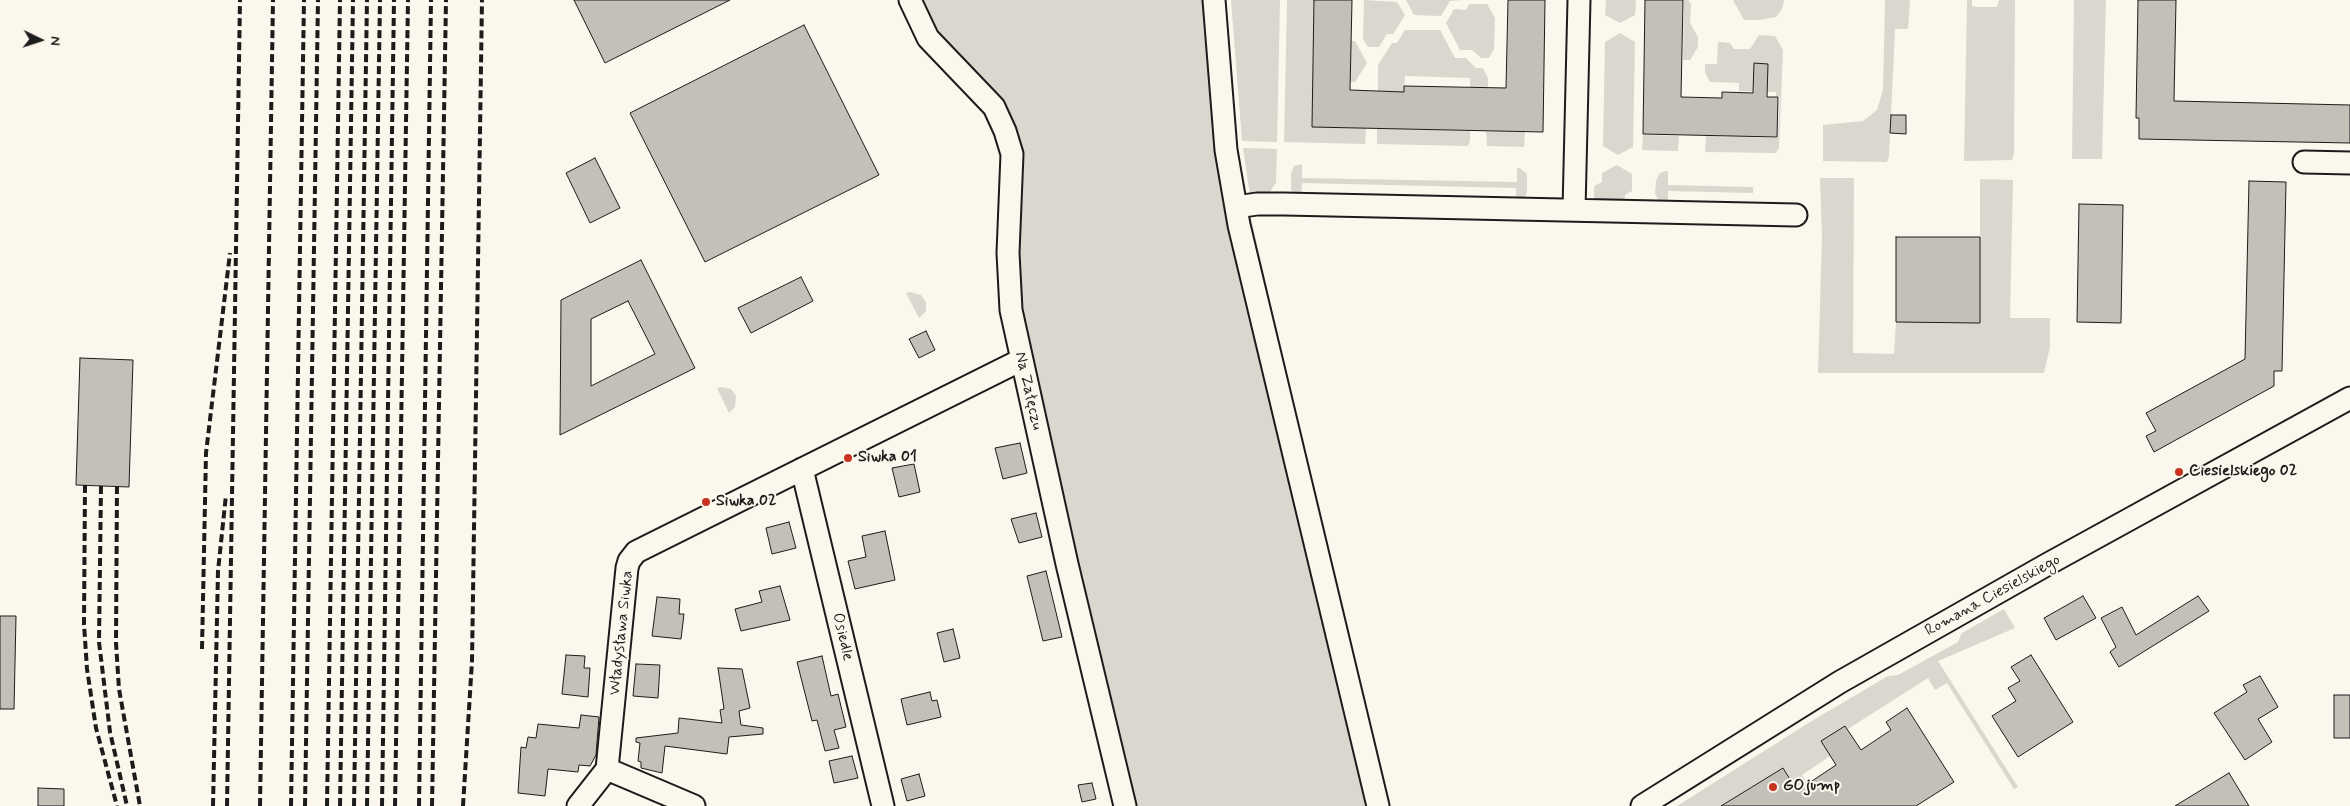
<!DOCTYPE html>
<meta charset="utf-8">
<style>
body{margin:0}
#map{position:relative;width:2350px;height:806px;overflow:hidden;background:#fbf7ec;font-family:Mynerve,sans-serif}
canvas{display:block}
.north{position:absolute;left:15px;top:15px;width:50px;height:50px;-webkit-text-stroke:4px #fbf7ec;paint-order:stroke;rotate:94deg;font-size:14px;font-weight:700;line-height:20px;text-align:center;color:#1c1c1c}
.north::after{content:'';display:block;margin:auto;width:18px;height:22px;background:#1c1c1c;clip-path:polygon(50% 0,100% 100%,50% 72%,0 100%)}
</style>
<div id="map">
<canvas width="2350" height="806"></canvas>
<div class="north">N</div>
</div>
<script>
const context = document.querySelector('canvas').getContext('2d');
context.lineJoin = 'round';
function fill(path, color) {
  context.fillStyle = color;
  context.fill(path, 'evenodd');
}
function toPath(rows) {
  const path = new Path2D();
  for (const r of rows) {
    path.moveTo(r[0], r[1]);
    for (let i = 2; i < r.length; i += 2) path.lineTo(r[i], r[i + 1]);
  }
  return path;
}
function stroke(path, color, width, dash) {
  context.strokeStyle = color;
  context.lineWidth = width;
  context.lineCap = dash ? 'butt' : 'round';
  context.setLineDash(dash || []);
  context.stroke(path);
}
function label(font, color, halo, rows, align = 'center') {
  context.font = font + ' Mynerve,sans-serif';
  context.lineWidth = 4;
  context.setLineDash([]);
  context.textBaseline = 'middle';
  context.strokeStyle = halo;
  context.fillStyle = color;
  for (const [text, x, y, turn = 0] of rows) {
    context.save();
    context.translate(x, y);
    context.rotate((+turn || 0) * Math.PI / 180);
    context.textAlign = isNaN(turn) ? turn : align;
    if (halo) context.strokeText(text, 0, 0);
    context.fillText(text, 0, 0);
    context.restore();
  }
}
fill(toPath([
 [915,0,1205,0,1277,425,1366,806,1135,806,1021,311,1017,256,1019,157],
 [1231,0,1280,0,1277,142,1242,141],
 [1287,0,1314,0,1312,127,1366,128,1365,144,1284,142],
 [1364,0,1397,2,1405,15,1393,34,1387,34,1379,47,1368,47,1363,39],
 [1406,0,1462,0,1450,1,1441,16,1414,15],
 [1606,0,1636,0,1635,15,1620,23,1605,15],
 [1684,0,1688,0,1691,4,1690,23,1698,37,1698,47,1690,60,1683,60],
 [1733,0,1784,0,1784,1,1782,9,1776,17,1759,20,1744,20],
 [1885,0,1910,0,1908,29,1895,29,1889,157,1887,162,1823,161,1823,125,1863,121,1877,110,1883,90],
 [1967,0,1972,0,1972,6,1976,7,1997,7,1999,0,2015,0,2014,153,2012,160,1964,161],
 [2074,0,2106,0,2102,159,2072,159],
 [1469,4,1487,4,1495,18,1494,49,1489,58,1481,58,1472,50,1460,50,1446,23,1454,9,1466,10],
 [1405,30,1440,30,1455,58,1466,58,1476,68,1483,68,1488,78,1488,87,1470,87,1470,78,1405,76,1404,92,1378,91,1378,65,1392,43,1397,43],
 [1620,33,1635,42,1633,147,1618,155,1603,146,1605,42],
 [1759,35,1775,36,1783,50,1779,148,1776,153,1705,152,1706,136,1778,138,1780,97,1776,96,1776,92,1739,91,1739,83,1710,82,1705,72,1705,64,1717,64,1718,42,1730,43,1734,49,1750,49],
 [1351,41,1355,41,1367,63,1355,82,1350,82],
 [1377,128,1470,131,1470,141,1468,146,1377,144],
 [1486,131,1525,132,1524,147,1487,146],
 [1643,135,1679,136,1678,151,1642,150],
 [1243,148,1277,149,1276,183,1269,193,1264,196,1250,195],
 [1302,164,1302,178,1517,182,1517,168,1520,168,1527,174,1527,192,1524,199,1516,201,1516,188,1302,183,1301,197,1294,194,1291,189,1291,174,1294,166],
 [1617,165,1632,174,1632,191,1625,195,1624,204,1594,203,1594,186,1602,182,1602,173],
 [1665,171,1668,171,1668,185,1753,187,1753,193,1668,191,1668,205,1661,204,1655,194,1656,181,1659,174],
 [1820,178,1854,178,1853,353,1894,354,1896,322,1980,323,1980,179,2013,180,2010,318,2050,318,2050,347,2044,373,1818,373,1822,236],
 [1251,218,1279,340,1308,463,1304,458,1249,224],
 [910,292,921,295,926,302,926,311,919,318,906,293],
 [722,387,731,389,736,396,735,407,729,413,717,388],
 [1314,488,1390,806,1387,806,1312,493],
 [2004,609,2015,628,1938,661,2018,787,2014,789,1947,683,1935,690,1928,678,1848,729,1845,726,1821,741,1830,756,1802,775,1821,806,1807,806,1783,768,1721,806,1677,806,1810,722,1888,676,1898,675,1958,642,1962,633],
 [1886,668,1888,668,1829,702,1665,806,1660,806,1835,696]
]), '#dad7ce');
const building = toPath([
 [574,0,730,0,605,63,574,0],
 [1314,0,1352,0,1350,90,1404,92,1404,86,1506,88,1508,0,1545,0,1543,132,1312,127,1314,0],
 [1645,0,1683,0,1681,97,1722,98,1722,92,1753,93,1754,63,1768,64,1767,97,1778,97,1777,137,1643,134,1645,0],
 [2138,0,2176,0,2174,101,2350,105,2350,143,2139,139,2139,118,2136,118,2138,0],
 [804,25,879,175,705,262,630,113,804,25],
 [1891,115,1906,115,1906,134,1890,133,1891,115],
 [595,158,620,208,590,223,566,173,595,158],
 [2249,181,2286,182,2282,371,2274,371,2274,386,2154,452,2146,436,2156,431,2146,413,2245,359,2249,181],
 [2079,204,2123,205,2121,323,2077,322,2079,204],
 [1896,237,1980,237,1980,323,1896,322,1896,237],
 [641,260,695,368,560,435,561,300,641,260],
 [628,301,655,354,591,386,591,319,628,301],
 [801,277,813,301,751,333,738,308,801,277],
 [926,331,935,350,919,358,909,339,926,331],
 [80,358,133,360,129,487,76,485,80,358],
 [1020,443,1027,473,1003,479,995,448,1020,443],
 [914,464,920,492,899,497,892,468,914,464],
 [1036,513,1042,537,1019,543,1011,519,1036,513],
 [789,522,796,548,772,554,766,528,789,522],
 [885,531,895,580,855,589,848,561,866,557,862,536,885,531],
 [1046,571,1062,637,1043,641,1027,576,1046,571],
 [780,586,790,620,741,631,735,609,762,602,759,591,780,586],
 [2083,596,2096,618,2056,640,2044,618,2083,596],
 [2198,596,2209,611,2119,667,2110,652,2116,647,2101,618,2122,607,2136,635,2198,596],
 [657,597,680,599,679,614,684,614,681,639,652,636,657,597],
 [0,616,16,616,14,709,0,709,0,616],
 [953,629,960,658,944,662,937,633,953,629],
 [566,655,585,656,584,668,590,668,588,697,562,694,566,655],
 [2031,655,2073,722,2018,757,1992,716,2016,701,2008,688,2020,681,2011,667,2031,655],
 [822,656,831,696,838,694,846,727,834,730,839,748,825,751,817,720,812,721,797,662,822,656],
 [636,664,660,665,658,698,633,696,636,664],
 [718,668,742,669,750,708,739,711,741,725,763,728,763,734,729,737,727,754,665,746,662,773,641,768,641,762,638,761,640,743,636,742,636,738,678,733,679,718,722,723,720,710,724,709,718,668],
 [2260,676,2278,707,2258,719,2272,742,2245,760,2214,713,2247,692,2243,685,2260,676],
 [930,692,932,701,937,700,941,717,907,725,901,699,930,692],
 [2334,695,2350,695,2350,738,2334,738,2334,695],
 [1907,708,1954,782,1916,806,1721,806,1783,768,1797,791,1836,765,1821,741,1845,726,1861,750,1891,730,1886,722,1907,708],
 [581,715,599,717,596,755,590,766,579,765,578,772,548,769,545,796,518,793,521,747,526,748,528,737,536,738,538,724,579,728,581,715],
 [852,756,858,778,834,783,829,761,852,756],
 [2229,773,2249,806,2175,806,2229,773],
 [919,774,925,796,907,801,901,779,919,774],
 [1092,783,1096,799,1082,802,1078,785,1092,783],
 [38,788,64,789,64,806,38,806,38,788]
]);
fill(building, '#c3c0b8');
stroke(building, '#1c1c1c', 1);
const street = toPath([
 [910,0,928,38,994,107,1005,131,1012,154,1008,253,1011,310,1067,564,1125,806],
 [1214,0,1226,150,1239,225,1378,806],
 [2304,162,2350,163],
 [1236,207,1257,204,1284,204,1796,215],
 [1574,210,1579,0],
 [802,469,883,806],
 [607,769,694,806],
 [578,806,607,769,627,568,629,561,636,552,1021,360],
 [1642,806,1840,682,2048,564,2350,398]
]);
stroke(street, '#1c1c1c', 25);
stroke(street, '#fbf7ec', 21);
stroke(toPath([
 [85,485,84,624,87,669,96,728,117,806],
 [101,486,99,642,110,732,127,806],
 [117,486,116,643,119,689,140,806],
 [202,649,206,453,230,253],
 [213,806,218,571,226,495],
 [227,806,240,0],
 [260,806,273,0],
 [291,806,304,0],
 [305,806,318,0],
 [327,806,340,0],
 [340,806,353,0],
 [354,806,367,0],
 [367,806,380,0],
 [382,806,394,0],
 [395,806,408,0],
 [419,806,431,0],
 [432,806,446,0],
 [463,806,472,661,482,0]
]), '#1c1c1c', 4, [8, 4]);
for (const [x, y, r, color] of [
 [848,458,5,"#c8321e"],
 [2179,472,5,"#c8321e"],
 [706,502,5,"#c8321e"],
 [1773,787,5,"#c8321e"]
]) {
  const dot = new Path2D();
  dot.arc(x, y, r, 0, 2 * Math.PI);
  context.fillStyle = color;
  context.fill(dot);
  stroke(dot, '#fbf7ec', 2);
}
label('16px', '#1c1c1c', '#fbf7ec', [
 ["Na Załęczu",1028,391,77],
 ["Romana Ciesielskiego",1993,596,-29],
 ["Władysława Siwka",622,633,-84],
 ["Osiedle",842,637,77]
]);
label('bold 16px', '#1c1c1c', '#fbf7ec', [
 ["Siwka 01",858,458],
 ["Ciesielskiego 02",2189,472],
 ["Siwka 02",716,502],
 ["GOjump",1783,787]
], 'left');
</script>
